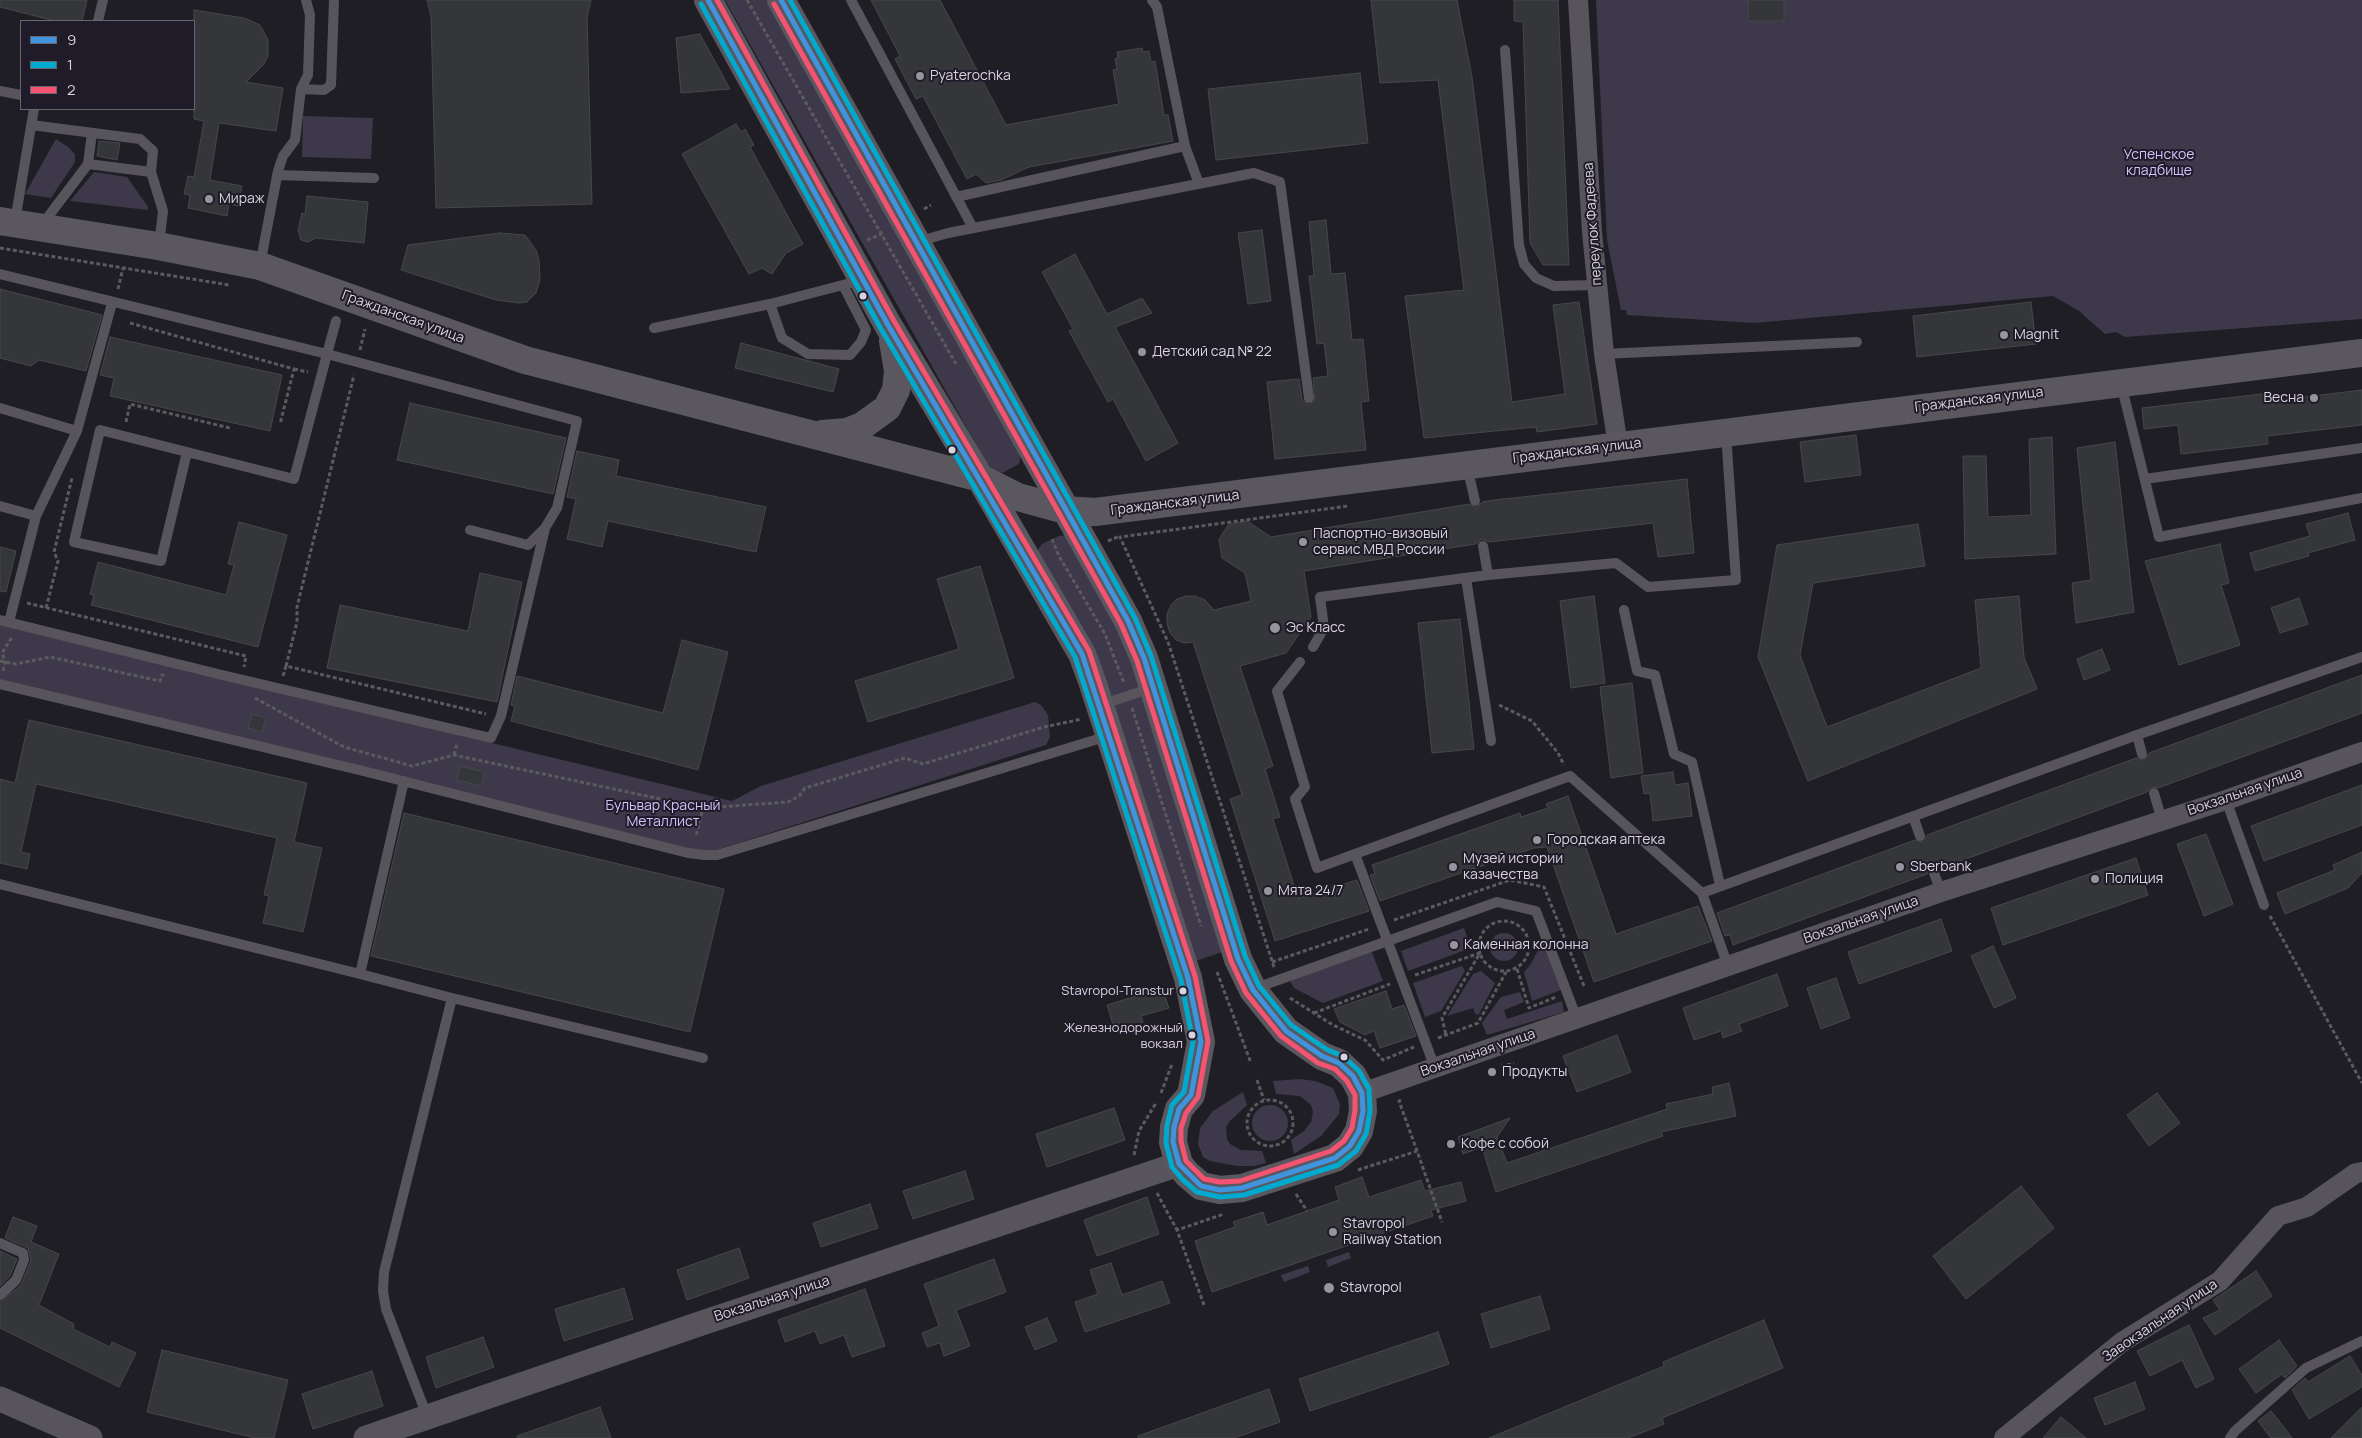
<!DOCTYPE html>
<meta charset="utf-8">
<style>
body{margin:0}
#map{position:relative;width:2362px;height:1438px;overflow:hidden;background:#201e25;font-family:Manrope,sans-serif}
canvas{display:block}
.legend{position:absolute;left:20px;top:20px;width:175px;height:90px;box-sizing:border-box;background:#1f1b28;border:1px solid #696570;margin:0;padding:6px 9px;list-style:none;font-size:15px;color:#d7d4dd}
.legend li{display:flex;align-items:center;gap:10px;height:25px}
.legend b{width:25px;border:1px solid #696570}
</style>
<div id="map">
<canvas width="2362" height="1438"></canvas>
<ul class="legend">
<li><b style="height:6px;background:#4094de"></b>9</li>
<li><b style="height:6px;background:#00a9ce"></b>1</li>
<li><b style="height:6px;background:#f65372"></b>2</li>
</ul>
</div>
<script>
const context = document.querySelector('canvas').getContext('2d');
context.lineJoin = 'round';
function fill(path, color) {
  context.fillStyle = color;
  context.fill(path, 'evenodd');
}
function toPath(rows) {
  const path = new Path2D();
  for (const r of rows) {
    if (r.length === 3) {
      path.moveTo(r[0] + r[2], r[1]);
      path.arc(r[0], r[1], r[2], 0, 2 * Math.PI);
      continue;
    }
    path.moveTo(r[0], r[1]);
    for (let i = 2; i < r.length; i += 2) path.lineTo(r[i], r[i + 1]);
  }
  return path;
}
function stroke(path, color, width, dash) {
  context.strokeStyle = color;
  context.lineWidth = width;
  context.lineCap = dash ? 'butt' : 'round';
  context.setLineDash(dash || []);
  context.stroke(path);
}
function label(font, color, halo, rows, align = 'center') {
  context.font = font + ' Manrope,sans-serif';
  context.lineWidth = 4;
  context.setLineDash([]);
  context.textBaseline = 'middle';
  context.strokeStyle = halo;
  context.fillStyle = color;
  for (const [text, x, y, turn = 0] of rows) {
    context.save();
    context.translate(x, y);
    context.rotate((+turn || 0) * Math.PI / 180);
    context.textAlign = isNaN(turn) ? turn : align;
    if (halo) context.strokeText(text, 0, 0);
    context.fillText(text, 0, 0);
    context.restore();
  }
}
fill(toPath([
 [725,0,771,0,1022,449,1019,464,1002,473,990,469],
 [1596,0,2362,0,2362,319,2125,337,2116,332,2105,334,2079,311,2053,296,1754,323,1627,315,1626,310,1621,310,1607,240],
 [303,116,373,118,371,159,302,157],
 [56,139,68,147,75,154,75,162,51,198,25,194],
 [94,172,127,177,148,207,148,210,70,201],
 [1068,535,1120,626,1225,951,1193,962,1036,552,1042,544,1059,536],
 [0,624,732,801,761,786,1035,702,1042,706,1048,715,1050,737,1046,745,710,852,692,850,0,682],
 [1464,928,1471,948,1408,971,1401,951],
 [1504,947,14],
 [1546,947,1561,990,1532,1001,1524,972,1531,964,1538,950],
 [1371,950,1383,981,1323,1003,1294,988,1290,981],
 [1462,966,1465,971,1441,1011,1425,1017,1413,983],
 [1481,971,1495,983,1479,1014,1476,1015,1473,1008,1447,1016,1473,974],
 [1520,992,1524,1002,1504,1010,1507,1019,1562,1001,1564,1012,1487,1035,1482,1023,1501,997],
 [1300,1079,1315,1081,1333,1088,1340,1104,1339,1114,1321,1136,1294,1154,1291,1140,1304,1131,1311,1122,1313,1112,1311,1105,1300,1096,1276,1094,1273,1081],
 [1243,1092,1247,1105,1230,1121,1226,1127,1227,1139,1230,1144,1241,1150,1262,1151,1266,1163,1254,1166,1237,1166,1210,1161,1203,1157,1198,1144,1200,1128,1213,1111],
 [1270,1123,18],
 [1349,1252,1351,1258,1328,1267,1326,1260],
 [1308,1266,1310,1272,1284,1282,1281,1275]
]), '#3e384b');
const building = toPath([
 [0,0,87,0,82,21,55,21,0,7,0,0],
 [427,0,591,0,587,17,592,204,436,208,431,16,427,0],
 [871,0,940,0,1006,125,1119,104,1113,70,1117,69,1115,59,1118,58,1117,52,1142,48,1143,52,1149,51,1151,62,1155,61,1164,115,1168,115,1173,141,1029,167,1001,180,986,183,976,174,967,179,923,96,916,99,895,59,900,56,871,0],
 [1371,0,1457,0,1472,77,1512,402,1565,394,1553,305,1579,302,1597,424,1537,432,1536,427,1424,438,1405,296,1464,290,1438,80,1380,83,1371,0],
 [1514,0,1558,0,1569,265,1543,265,1530,243,1523,22,1514,21,1514,0],
 [1748,0,1784,0,1784,21,1748,21,1748,0],
 [194,10,244,18,260,25,268,40,268,56,264,64,246,82,283,88,276,131,219,123,210,180,242,186,238,206,229,204,227,216,188,208,190,195,184,194,188,176,194,177,204,121,194,119,194,10],
 [700,34,730,89,681,93,676,38,700,34],
 [1360,73,1368,143,1216,160,1208,89,1360,73],
 [736,124,741,132,745,129,754,145,750,147,803,244,786,253,772,274,762,268,749,274,682,154,736,124],
 [99,141,120,143,117,160,97,156,99,141],
 [307,196,368,202,364,243,316,238,308,242,301,240,298,230,302,213,305,214,307,196],
 [1326,220,1331,274,1345,273,1352,340,1363,339,1369,401,1361,402,1366,450,1275,459,1267,382,1299,379,1302,399,1309,405,1315,400,1313,378,1328,376,1324,343,1317,344,1309,276,1314,276,1309,222,1326,220],
 [1262,230,1271,301,1248,304,1238,233,1262,230],
 [500,233,525,235,536,250,539,260,540,280,536,293,527,302,519,303,496,300,401,270,408,245,500,233],
 [1075,254,1107,314,1142,298,1152,313,1115,327,1178,443,1146,461,1113,399,1108,402,1069,331,1073,329,1042,272,1075,254],
 [0,289,102,315,86,371,39,360,31,366,0,358,0,289],
 [2031,302,2036,344,1917,357,1913,316,2031,302],
 [110,337,282,375,270,431,110,396,114,378,100,375,110,337],
 [741,343,839,369,833,392,735,368,741,343],
 [2362,390,2362,425,2267,436,2268,444,2181,454,2178,425,2144,429,2142,408,2270,393,2271,401,2362,390],
 [410,403,566,438,553,494,397,460,410,403],
 [1856,435,1861,475,1805,482,1800,442,1856,435],
 [2052,437,2056,554,1965,559,1963,456,1986,456,1988,517,2031,515,2029,439,2052,437],
 [2115,442,2134,612,2076,623,2072,583,2091,580,2077,448,2115,442],
 [577,451,619,460,616,476,766,507,756,552,608,521,602,547,567,539,576,499,567,497,577,451],
 [1687,479,1694,553,1658,557,1653,523,1489,542,1482,539,1476,544,1304,571,1311,617,1286,653,1240,666,1273,766,1265,769,1280,817,1273,819,1298,898,1357,880,1369,911,1275,941,1230,799,1242,795,1193,642,1185,643,1176,640,1170,633,1167,623,1167,614,1171,605,1177,599,1186,596,1195,596,1205,600,1214,610,1251,601,1245,573,1222,558,1219,539,1229,524,1247,521,1271,537,1469,504,1476,508,1482,502,1494,500,1687,479],
 [2348,513,2355,540,2308,553,2309,556,2255,571,2250,553,2310,536,2306,524,2348,513],
 [239,522,287,535,258,647,91,605,94,595,90,594,98,562,226,595,234,565,228,564,239,522],
 [1918,524,1925,566,1813,583,1800,655,1827,727,1981,668,1975,600,2019,596,2024,657,2037,689,1808,781,1758,657,1777,545,1918,524],
 [2220,544,2229,583,2221,585,2240,645,2179,665,2145,561,2220,544],
 [0,547,16,551,6,592,0,591,0,547],
 [980,566,1014,678,868,722,855,681,959,649,937,579,980,566],
 [480,573,522,582,497,702,327,668,340,605,468,631,480,573],
 [1594,596,1605,683,1571,688,1560,601,1594,596],
 [2299,598,2308,624,2280,633,2271,608,2299,598],
 [1460,619,1474,749,1432,753,1418,623,1460,619],
 [682,640,728,652,698,770,511,721,515,706,511,705,517,676,663,713,682,640],
 [2102,649,2110,670,2084,680,2077,659,2102,649],
 [2362,675,2362,713,2158,788,2152,787,2147,792,1939,869,1932,866,1927,874,1733,945,1730,935,1725,936,1717,913,1915,840,1923,842,1927,835,2136,758,2144,760,2149,753,2362,675],
 [1632,683,1643,773,1611,778,1600,687,1632,683],
 [252,714,266,718,262,732,248,728,252,714],
 [29,720,307,783,294,842,322,848,303,932,263,923,269,896,264,895,277,838,36,784,21,852,30,854,27,869,0,863,0,779,15,783,29,720],
 [460,766,484,772,481,786,457,780,460,766],
 [1673,772,1675,785,1688,783,1692,816,1653,821,1650,793,1644,794,1641,776,1673,772],
 [2362,785,2362,825,2264,861,2251,826,2362,785],
 [1568,796,1616,934,1698,906,1712,941,1594,982,1547,847,1534,848,1380,901,1370,875,1375,874,1372,865,1520,813,1521,817,1548,808,1546,804,1568,796],
 [404,813,724,889,690,1032,371,956,404,813],
 [2206,834,2233,904,2204,916,2177,844,2206,834],
 [2362,852,2362,873,2348,888,2285,914,2277,893,2335,870,2333,865,2362,852],
 [2136,858,2148,895,2003,945,1991,908,2136,858],
 [1941,919,1952,951,1859,984,1848,952,1941,919],
 [1993,946,2016,998,1994,1008,1971,956,1993,946],
 [1777,974,1788,1006,1739,1024,1742,1031,1723,1038,1721,1031,1694,1040,1683,1008,1777,974],
 [1836,978,1850,1018,1821,1029,1807,988,1836,978],
 [1162,988,1169,1008,1141,1016,1143,1022,1115,1031,1107,1005,1162,988],
 [1386,991,1392,1009,1404,1005,1416,1036,1380,1048,1374,1031,1365,1035,1340,1022,1334,1009,1386,991],
 [1617,1035,1631,1072,1577,1092,1563,1056,1617,1035],
 [1729,1083,1736,1116,1661,1132,1663,1136,1496,1192,1482,1147,1463,1154,1458,1137,1510,1118,1497,1137,1507,1163,1667,1109,1666,1104,1713,1094,1712,1087,1729,1083],
 [2157,1093,2180,1123,2149,1146,2127,1115,2157,1093],
 [1114,1108,1125,1140,1047,1167,1036,1134,1114,1108],
 [965,1171,974,1199,913,1219,903,1191,965,1171],
 [1362,1177,1369,1197,1421,1180,1425,1191,1461,1182,1466,1201,1431,1210,1433,1216,1212,1292,1195,1241,1235,1227,1233,1222,1263,1212,1267,1225,1339,1200,1335,1187,1362,1177],
 [2021,1186,2054,1228,1966,1299,1933,1256,2021,1186],
 [1147,1197,1159,1234,1097,1256,1084,1220,1147,1197],
 [870,1204,878,1228,821,1247,813,1223,870,1204],
 [13,1217,37,1226,31,1242,59,1254,39,1305,74,1324,73,1329,110,1347,112,1342,136,1353,119,1387,0,1328,0,1302,21,1285,31,1260,28,1248,5,1238,13,1217],
 [739,1248,749,1278,687,1300,677,1270,739,1248],
 [0,1251,17,1259,10,1276,0,1286,0,1251],
 [994,1259,1006,1292,956,1310,970,1346,944,1356,940,1343,927,1347,922,1333,939,1326,924,1284,994,1259],
 [1111,1263,1122,1295,1162,1281,1170,1303,1085,1332,1075,1302,1098,1294,1090,1270,1111,1263],
 [2256,1271,2272,1296,2215,1335,2203,1318,2220,1310,2213,1300,2256,1271],
 [624,1288,633,1319,564,1341,555,1309,624,1288],
 [865,1289,885,1346,852,1357,844,1335,820,1344,815,1331,785,1342,778,1320,865,1289],
 [1540,1296,1550,1329,1491,1348,1481,1314,1540,1296],
 [1047,1318,1057,1341,1035,1350,1025,1327,1047,1318],
 [1764,1320,1783,1368,1662,1418,1664,1424,1628,1438,1489,1438,1664,1366,1663,1362,1764,1320],
 [2189,1325,2214,1379,2196,1388,2182,1360,2150,1376,2137,1351,2189,1325],
 [1438,1332,1449,1364,1310,1411,1299,1379,1438,1332],
 [483,1337,494,1367,436,1388,426,1357,483,1337],
 [2279,1340,2297,1366,2285,1378,2282,1374,2256,1393,2239,1369,2279,1340],
 [162,1350,288,1380,274,1438,255,1438,147,1412,162,1350],
 [2350,1356,2362,1375,2362,1387,2309,1419,2292,1390,2305,1378,2308,1382,2350,1356],
 [372,1371,383,1406,313,1429,302,1394,372,1371],
 [2135,1382,2145,1409,2105,1425,2094,1398,2135,1382],
 [1269,1389,1280,1422,1234,1438,1138,1438,1138,1436,1269,1389],
 [600,1407,611,1438,517,1438,517,1436,600,1407],
 [2362,1407,2362,1438,2331,1438,2362,1407],
 [2271,1411,2283,1426,2292,1438,2271,1438,2258,1421,2271,1411],
 [2061,1417,2086,1438,2043,1438,2061,1417]
]);
fill(building, '#343639');
stroke(building, '#45484a', 1);
stroke(toPath([
 [747,0,956,364],
 [924,209,931,205],
 [867,240,882,234],
 [0,248,229,285],
 [118,289,123,268],
 [130,323,294,369,280,424],
 [360,350,365,329],
 [294,369,308,372],
 [126,422,130,404,230,428],
 [1052,539,1059,556,1105,634,1124,683],
 [1108,541,1120,536],
 [27,603,246,656,244,667],
 [46,608,58,561,54,552,72,478],
 [0,661,16,664,50,657,160,681,162,675,164,676],
 [286,666,297,622,297,607,354,375],
 [3,671,5,662,2,653,12,637],
 [283,676,286,666,486,714],
 [255,698,344,747,412,766,454,755,703,808,696,836],
 [1499,705,1532,721,1558,753,1564,765],
 [1132,708,1201,926],
 [454,755,457,744],
 [703,808,788,802,799,796,805,788,905,758,923,764,1044,727,1082,719],
 [2270,916,2362,1083],
 [1394,920,1510,880,1544,887,1584,986],
 [1504,946,25],
 [1272,962,1369,929],
 [1274,967,1168,642,1120,537,1348,506],
 [1517,969,1529,1008,1556,997],
 [1217,972,1251,1063],
 [1415,975,1480,953,1442,1018,1446,1035],
 [1290,998,1333,1025,1365,1040,1383,1060,1414,1047],
 [1314,1013,1390,984],
 [1438,1038,1478,1023,1506,972],
 [1501,1065,1504,1066,1514,1063],
 [1257,1080,1264,1100],
 [1161,1093,1172,1064],
 [1270,1123,23],
 [1401,1100,1399,1101,1417,1151],
 [1134,1155,1139,1131,1156,1103],
 [1358,1170,1417,1151,1442,1222],
 [1157,1193,1177,1230],
 [1296,1194,1307,1211],
 [1204,1305,1177,1230,1224,1214]
]), '#5b5a5e', 3, [4, 2.5]);
stroke(toPath([
 [851,0,973,228],
 [1152,0,1157,7,1185,146,1199,184],
 [98,21,103,0],
 [1505,50,1519,245,1524,264,1536,278,1554,286,1597,285],
 [301,89,324,90,331,85,334,0],
 [0,91,21,95],
 [31,125,140,139,153,151,151,172],
 [88,164,92,133],
 [277,175,374,178],
 [956,197,1185,146],
 [15,221,34,109],
 [41,226,88,164,151,172,163,211,159,245],
 [917,242,948,233,1254,173,1280,182,1309,398],
 [260,265,278,171,283,156,295,140,301,89,308,75,310,15,306,0],
 [0,274,327,354,294,479,187,452,100,430,74,542,161,561,187,452],
 [770,304,782,338,808,354,850,355,861,342,866,330,843,285],
 [336,321,327,354,577,421,557,508,545,528,528,545,470,530],
 [654,328,770,304,862,280],
 [1604,354,1857,342],
 [2121,384,2159,537,2362,498],
 [0,408,77,431,112,303],
 [1467,466,1475,501],
 [2145,479,2362,448],
 [0,506,36,516,9,622],
 [36,516,77,431],
 [1488,575,1616,563,1648,587,1736,580,1726,433],
 [1466,578,1491,741],
 [1624,610,1637,671,1655,675,1674,754,1692,762,1720,885],
 [0,620,222,675,491,738,501,716,545,528],
 [1313,647,1324,628,1320,597,1488,575,1483,546],
 [1300,662,1277,691,1305,787,1295,799,1317,868,1355,854],
 [0,684,363,771,688,853,705,855,717,855,1108,736],
 [1101,705,1151,688],
 [2137,735,2142,754],
 [2154,793,2162,821],
 [2226,800,2264,905],
 [1913,816,1920,836],
 [1934,873,1941,892],
 [0,884,360,974,404,781],
 [1728,966,1702,893,2137,735,2362,657],
 [360,974,452,998,384,1272,383,1291,386,1309,427,1416],
 [1253,989,1497,902,1536,911,1577,1019],
 [452,998,703,1058],
 [1435,1068,1355,854,1570,776,1702,893],
 [0,1243,23,1253,24,1260,16,1280,0,1295],
 [2230,1438,2235,1431,2306,1368,2362,1341]
]), '#57555b', 10);
stroke(toPath([
 [1578,0,1592,232,1604,354,1618,446],
 [1362,1093,1941,892,2226,800,2362,752],
 [2004,1438,2122,1342,2220,1281,2278,1216,2307,1207,2356,1173,2362,1172]
]), '#57555b', 20);
stroke(toPath([
 [0,1399,90,1438],
 [366,1438,705,1322,1179,1164]
]), '#57555b', 25);
stroke(toPath([
 [708,0,888,325,980,478,1082,654,1092,681,1188,978,1201,1042,1191,1095,1179,1109,1174,1127,1173,1142,1179,1164,1187,1174,1201,1186,1220,1190,1242,1188,1335,1158,1350,1146,1359,1131,1363,1111,1362,1093,1353,1076,1339,1063,1322,1056,1286,1031,1253,990,1238,959,1144,658,1128,621,781,0],
 [0,221,158,246,260,266,525,360,980,478,1018,497,1065,510,1095,512,2362,353],
 [822,434,847,432,862,426,887,408,896,390,898,371,893,341]
]), '#5a585e', 28);
stroke(toPath([
 [708,0,888,325,1082,654,1188,978,1201,1042,1191,1095,1179,1109,1174,1127,1173,1142,1179,1164,1201,1186,1220,1190,1242,1188,1335,1158,1350,1146,1359,1131,1363,1111,1362,1093,1353,1076,1339,1063,1322,1056,1286,1031,1253,990,1238,959,1144,658,1128,621,781,0]
]), '#4094de', 5);
stroke(toPath([
 [701,4,881,329,1075,657,1181,980,1193,1042,1184,1092,1172,1105,1167,1126,1166,1143,1172,1167,1182,1179,1197,1192,1220,1197,1244,1195,1338,1165,1356,1151,1366,1134,1370,1111,1369,1089,1359,1071,1344,1057,1326,1049,1291,1025,1259,986,1245,956,1151,656,1135,618,790,0]
]), '#00a9ce', 5);
stroke(toPath([
 [717,0,894,321,1089,651,1195,976,1208,1041,1198,1097,1186,1113,1181,1128,1181,1141,1186,1161,1204,1179,1220,1182,1240,1181,1331,1151,1344,1141,1352,1128,1355,1110,1355,1095,1347,1081,1335,1069,1318,1063,1281,1036,1246,993,1231,961,1137,661,1121,624,774,4]
]), '#f65372', 5);
for (const [x, y, r, color] of [
 [920,76,5,"#97949d"],
 [209,199,5,"#97949d"],
 [863,296,4.5,"#d7d4dd"],
 [2004,335,5,"#97949d"],
 [1142,352,5,"#97949d"],
 [2314,398,5,"#97949d"],
 [952,450,4.5,"#d7d4dd"],
 [1303,542,5,"#97949d"],
 [1275,628,6,"#97949d"],
 [1537,840,5,"#97949d"],
 [1453,867,5,"#97949d"],
 [1900,867,5,"#97949d"],
 [2095,879,5,"#97949d"],
 [1268,891,5,"#97949d"],
 [1454,945,5,"#97949d"],
 [1183,991,4.5,"#d7d4dd"],
 [1192,1035,4.5,"#d7d4dd"],
 [1344,1057,4.5,"#d7d4dd"],
 [1492,1072,5,"#97949d"],
 [1451,1144,5,"#97949d"],
 [1333,1232,5,"#97949d"],
 [1329,1288,6,"#97949d"]
]) {
  const dot = new Path2D();
  dot.arc(x, y, r, 0, 2 * Math.PI);
  context.fillStyle = color;
  context.fill(dot);
  stroke(dot, '#1f1b28', 2);
}
label('13px', '#d7d4dd', '#1f1b28', [
 ["Stavropol-Transtur",1174,991],
 ["Железнодорожный",1183,1028],
 ["вокзал",1183,1044]
], 'right');
label('14px', '#d7d4dd', '#1f1b28', [
 ["Pyaterochka",930,76],
 ["Мираж",219,199],
 ["Magnit",2014,335],
 ["Детский сад № 22",1152,352],
 ["Весна",2304,398,"right"],
 ["Паспортно-визовый",1313,534],
 ["сервис МВД России",1313,550],
 ["Эс Класс",1286,628],
 ["Городская аптека",1547,840],
 ["Музей истории",1463,859],
 ["казачества",1463,875],
 ["Sberbank",1910,867],
 ["Полиция",2105,879],
 ["Мята 24/7",1278,891],
 ["Каменная колонна",1464,945],
 ["Продукты",1502,1072],
 ["Кофе с собой",1461,1144],
 ["Stavropol",1343,1224],
 ["Railway Station",1343,1240],
 ["Stavropol",1340,1288]
], 'left');
label('14px', '#d5c1fe', '#1f1b28', [
 ["Успенское",2159,155],
 ["кладбище",2159,171],
 ["Бульвар Красный",663,806],
 ["Металлист",663,822]
]);
label('14px', '#d7d4dd', '#1f1b28', [
 ["переулок Фадеева",1593,224,-94],
 ["Гражданская улица",403,317,20],
 ["Гражданская улица",1979,400,-7],
 ["Гражданская улица",1577,451,-7],
 ["Гражданская улица",1175,503,-7],
 ["Вокзальная улица",2245,792,-19],
 ["Вокзальная улица",1861,920,-19],
 ["Вокзальная улица",1478,1053,-19],
 ["Вокзальная улица",772,1299,-18],
 ["Завокзальная улица",2160,1321,-34]
]);
</script>
